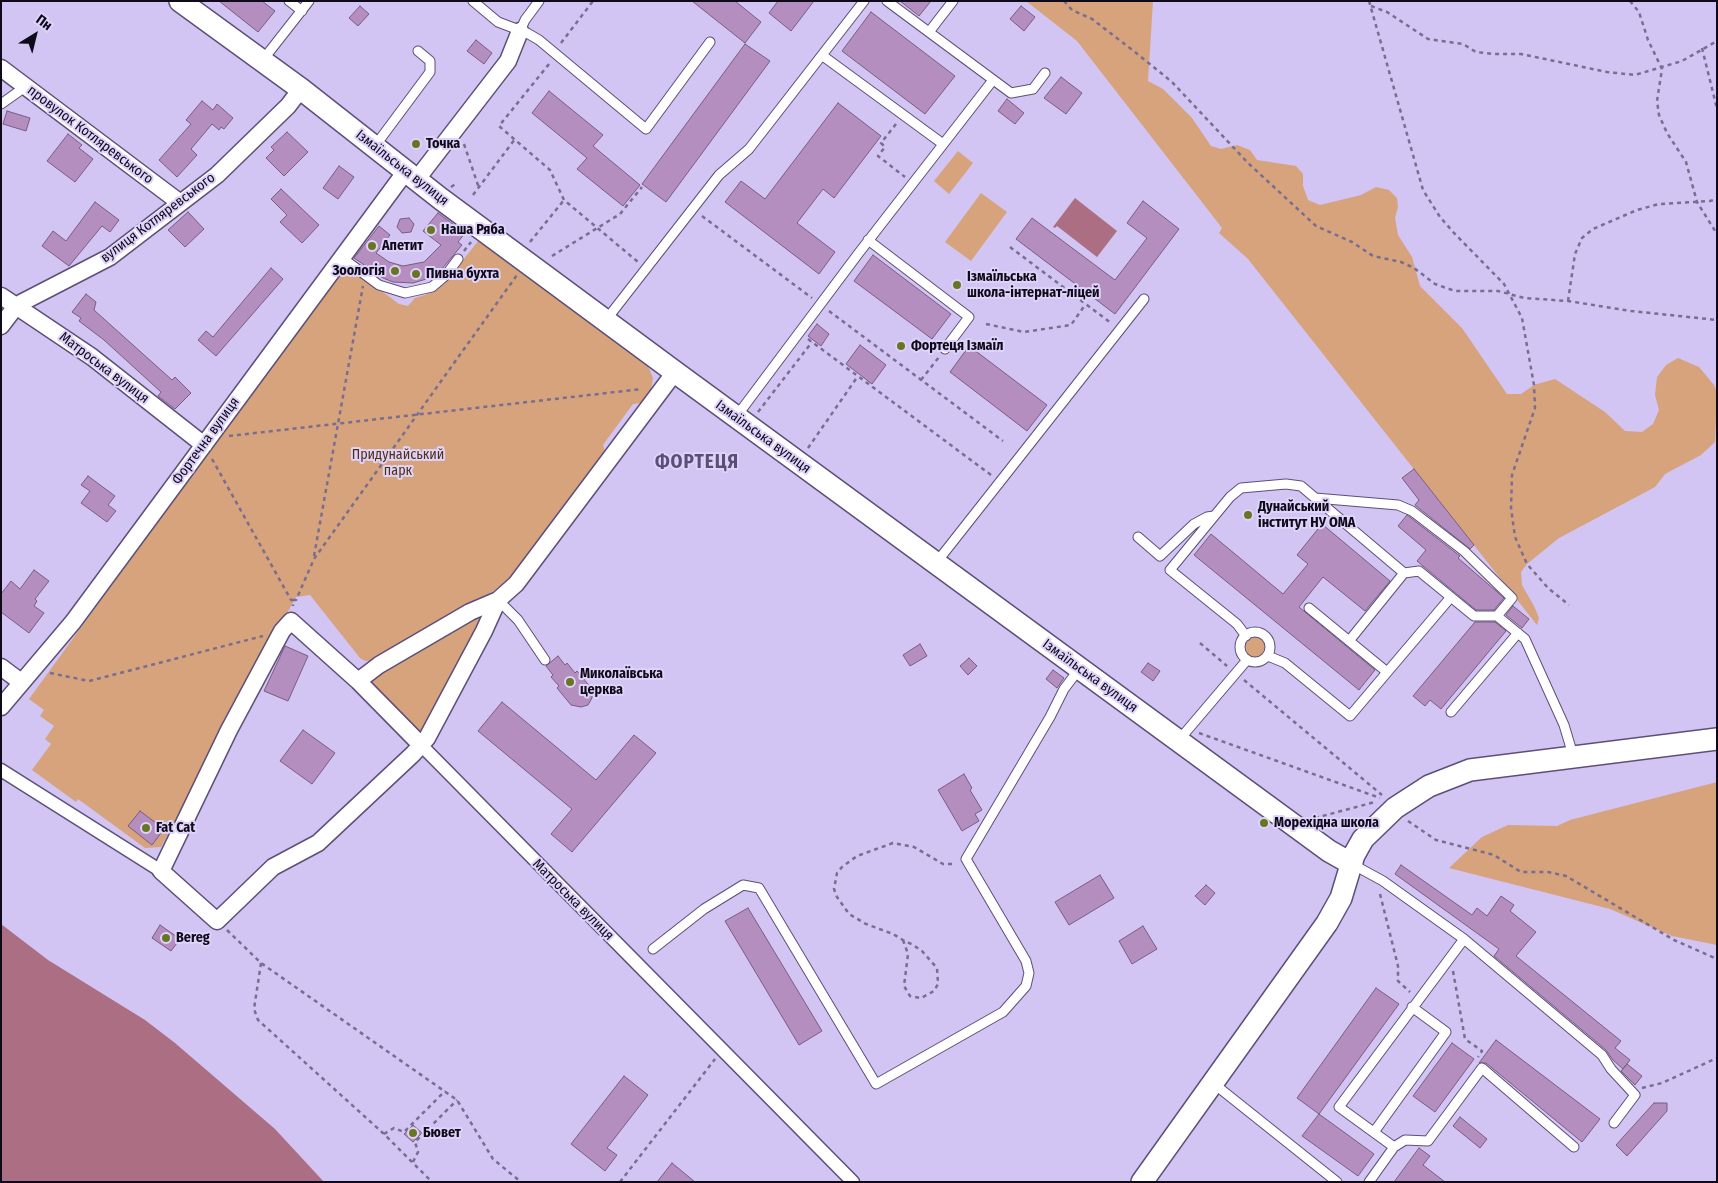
<!DOCTYPE html>
<meta charset="utf-8">
<style>
body{margin:0}
#map{position:relative;width:1718px;height:1183px;overflow:hidden;background:#d2c4f3;font-family:"Fira Sans Condensed",sans-serif}
canvas{display:block}
.frame{position:absolute;inset:0;border:2px solid #0f0a1a;pointer-events:none}
.north{position:absolute;left:10px;top:10px;width:50px;height:50px;-webkit-text-stroke:4px #ded3f9;paint-order:stroke;rotate:36deg;font-size:14px;font-weight:700;line-height:20px;text-align:center;color:#0f0a1a}
.north::after{content:'';display:block;margin:auto;width:18px;height:22px;background:#0f0a1a;clip-path:polygon(50% 0,100% 100%,50% 72%,0 100%)}
</style>
<div id="map">
<canvas width="1718" height="1183"></canvas>
<div class="frame"></div>
<div class="north">Пн</div>
</div>
<script>
const context = document.querySelector('canvas').getContext('2d');
context.lineJoin = 'round';
function fill(path, color) {
  context.fillStyle = color;
  context.fill(path, 'evenodd');
}
function toPath(rows) {
  const path = new Path2D();
  for (const r of rows) {
    if (r.length === 3) {
      path.moveTo(r[0] + r[2], r[1]);
      path.arc(r[0], r[1], r[2], 0, 2 * Math.PI);
      continue;
    }
    path.moveTo(r[0], r[1]);
    for (let i = 2; i < r.length; i += 2) path.lineTo(r[i], r[i + 1]);
  }
  return path;
}
function stroke(path, color, width, dash) {
  context.strokeStyle = color;
  context.lineWidth = width;
  context.lineCap = dash ? 'butt' : 'round';
  context.setLineDash(dash || []);
  context.stroke(path);
}
function label(font, color, halo, rows, align = 'center') {
  context.font = font + ' "Fira Sans Condensed",sans-serif';
  context.lineWidth = 4;
  context.setLineDash([]);
  context.textBaseline = 'middle';
  context.strokeStyle = halo;
  context.fillStyle = color;
  for (const [text, x, y, turn = 0] of rows) {
    context.save();
    context.translate(x, y);
    context.rotate((+turn || 0) * Math.PI / 180);
    context.textAlign = isNaN(turn) ? turn : align;
    if (halo) context.strokeText(text, 0, 0);
    context.fillText(text, 0, 0);
    context.restore();
  }
}
fill(toPath([
 [1026,1,1153,1,1148,81,1163,89,1192,118,1211,146,1221,149,1237,145,1250,150,1257,160,1296,166,1303,174,1303,186,1308,200,1320,205,1361,195,1376,187,1389,190,1397,198,1398,207,1395,218,1398,235,1412,257,1420,286,1462,328,1507,394,1521,394,1534,385,1555,379,1605,412,1625,431,1642,432,1653,424,1659,410,1655,395,1657,377,1666,365,1678,358,1699,367,1714,385,1717,392,1715,442,1701,455,1665,474,1655,487,1559,538,1527,564,1521,572,1522,585,1534,606,1539,618,1537,625,1248,259,1219,233,1222,228,1077,41],
 [958,151,973,163,949,194,934,181],
 [981,193,1007,212,971,261,945,242],
 [479,240,648,366,653,378,650,395,641,403,633,404,603,445,606,455,511,577,492,592,376,660,365,661,360,658,310,595,296,597,161,847,145,848,78,799,76,802,32,770,51,744,45,739,54,726,40,716,44,710,29,699,345,264,399,304,408,306,415,298,425,295,443,285],
 [478,615,483,619,421,734,369,681,370,678],
 [1255,647,10],
 [1717,782,1717,945,1672,936,1610,909,1449,868,1482,837,1508,825,1557,826,1570,820]
]), '#d6a37c');
fill(toPath([
 [1075,198,1117,231,1097,257,1057,226,1055,228,1053,227],
 [1,924,48,960,145,1020,175,1043,275,1129,324,1182,1,1182]
]), '#ab6e82');
const building = toPath([
 [219,1,262,1,275,11,258,32,219,1],
 [692,1,735,1,761,22,745,43,692,1],
 [778,1,814,1,791,31,769,13,778,1],
 [900,1,931,1,919,16,900,1],
 [360,6,369,14,358,26,349,18,360,6],
 [1021,6,1035,17,1024,31,1010,19,1021,6],
 [871,12,955,76,925,114,842,51,871,12],
 [476,40,492,53,484,64,467,51,476,40],
 [745,44,770,61,666,202,642,184,745,44],
 [1061,77,1082,93,1066,114,1044,98,1061,77],
 [549,91,603,135,593,146,640,185,623,206,577,169,587,158,532,113,549,91],
 [1007,99,1024,113,1015,124,998,111,1007,99],
 [202,101,213,110,217,104,233,118,224,129,221,127,219,130,212,124,191,149,197,155,177,177,159,160,191,124,186,120,202,101],
 [838,103,881,136,834,198,823,189,797,223,835,252,819,274,725,202,741,181,765,199,838,103],
 [7,111,30,118,26,131,3,124,7,111],
 [287,132,308,152,284,176,266,158,274,150,271,147,287,132],
 [68,134,82,145,79,148,93,159,75,182,47,161,68,134],
 [339,166,354,177,338,199,323,188,339,166],
 [281,189,319,225,302,243,280,222,287,215,271,199,281,189],
 [1143,201,1179,229,1115,314,1016,239,1032,218,1115,280,1147,238,1127,223,1143,201],
 [95,202,119,220,110,232,102,226,69,266,42,246,53,231,66,241,95,202],
 [188,212,204,229,185,247,168,230,188,212],
 [438,213,465,233,458,242,462,245,441,270,433,277,413,283,393,282,383,278,354,258,379,226,390,235,376,253,389,262,403,266,424,262,441,245,423,231,438,213],
 [409,218,414,224,411,232,402,233,397,227,400,219,409,218],
 [873,255,951,314,932,339,854,281,873,255],
 [271,268,283,279,216,356,198,340,206,331,213,337,271,268],
 [86,294,96,302,94,310,172,380,175,377,191,393,175,409,158,396,161,392,104,340,79,321,81,318,72,312,86,294],
 [817,324,829,334,821,346,808,336,817,324],
 [860,345,886,365,872,384,846,364,860,345],
 [969,346,1047,405,1027,431,950,372,969,346],
 [1414,469,1474,545,1470,549,1415,505,1419,500,1402,478,1414,469],
 [88,476,115,496,108,505,116,511,107,522,81,503,90,491,81,485,88,476],
 [1407,515,1460,556,1458,558,1504,598,1494,610,1476,610,1417,561,1426,550,1398,526,1407,515],
 [1322,524,1390,581,1365,611,1323,577,1299,607,1375,670,1359,690,1194,555,1211,534,1283,594,1308,564,1297,555,1322,524],
 [34,570,49,581,35,599,37,601,34,606,44,613,29,633,1,612,1,594,11,581,20,589,34,570],
 [1513,606,1529,619,1522,628,1506,615,1513,606],
 [1475,622,1495,622,1506,631,1441,709,1430,700,1425,706,1413,696,1475,622],
 [920,644,927,656,910,666,903,655,920,644],
 [285,646,308,656,288,701,264,691,285,646],
 [558,656,565,665,567,663,575,673,577,671,592,689,592,698,588,705,581,707,571,705,557,688,559,686,551,677,553,675,546,666,558,656],
 [969,658,977,666,968,675,960,666,969,658],
 [1148,663,1160,671,1153,681,1141,672,1148,663],
 [1053,670,1064,678,1057,688,1046,679,1053,670],
 [502,702,596,780,634,735,656,753,572,852,551,834,572,809,478,731,502,702],
 [303,730,335,753,312,784,280,761,303,730],
 [964,774,972,788,970,790,982,810,975,814,979,821,962,831,938,790,964,774],
 [140,811,164,829,152,845,128,826,140,811],
 [1401,865,1472,915,1477,908,1487,916,1501,896,1514,905,1510,911,1536,932,1516,956,1621,1041,1615,1048,1630,1060,1623,1069,1613,1060,1606,1050,1494,956,1499,949,1395,874,1401,865],
 [1100,875,1114,898,1069,925,1055,902,1100,875],
 [1206,885,1215,893,1205,905,1195,896,1206,885],
 [748,908,822,1031,799,1045,725,921,748,908],
 [160,925,180,939,171,951,152,938,160,925],
 [1143,926,1157,949,1132,964,1119,941,1143,926],
 [1376,988,1399,1004,1319,1114,1297,1098,1376,988],
 [1496,1040,1600,1119,1582,1142,1486,1063,1479,1063,1496,1040],
 [1452,1043,1474,1059,1435,1112,1413,1096,1452,1043],
 [1627,1064,1642,1076,1635,1085,1621,1071,1627,1064],
 [624,1076,648,1095,607,1148,617,1155,605,1171,571,1144,624,1076],
 [1654,1103,1667,1103,1667,1111,1627,1156,1616,1145,1654,1103],
 [1319,1114,1374,1154,1358,1176,1302,1136,1319,1114],
 [1460,1117,1487,1139,1480,1148,1453,1126,1460,1117],
 [413,1125,422,1133,413,1142,404,1134,413,1125],
 [1419,1148,1430,1156,1423,1165,1445,1182,1394,1182,1419,1148],
 [672,1163,695,1182,657,1182,672,1163]
]);
fill(building, '#b48ebf');
stroke(building, '#795c81', 1);
const service = toPath([
 [289,1,302,11],
 [473,1,498,22,527,33,539,40,646,129,710,42],
 [887,1,1011,93,1033,89,1045,73],
 [520,31,525,20,539,1],
 [929,32,953,1],
 [823,56,943,144],
 [262,61,309,1],
 [1,104,25,87],
 [375,146,430,72,430,61,418,51],
 [868,240,969,317,945,349],
 [341,257,379,285,405,293,432,287,446,275,458,259],
 [606,320,719,175,749,149,864,1],
 [736,417,858,254,993,80],
 [1315,498,1398,505,1412,511,1464,551,1512,598,1497,616],
 [1138,537,1160,556,1194,524,1207,517,1214,516],
 [936,563,1144,299],
 [498,600,518,620,545,660],
 [1309,608,1387,672],
 [1255,647,15],
 [1246,636,1237,624,1170,570,1230,497,1241,488,1286,484,1301,486,1404,573],
 [1349,641,1404,573,1419,571,1474,616,1497,616,1525,639,1564,725,1573,755],
 [1268,656,1285,663,1350,716,1451,597],
 [1451,712,1518,633],
 [1179,740,1247,660],
 [1352,864,1383,881,1464,939,1602,1055,1611,1069,1635,1095,1614,1123],
 [653,949,704,909,743,885,759,888,876,1084,1003,1012,1026,986,1029,973,1026,961,966,859,1050,717,1064,689,1080,668],
 [1213,1083,1337,1182],
 [1374,1132,1446,1032,1412,1007],
 [1394,1147,1405,1140,1428,1141,1482,1068,1574,1147],
 [1369,1182,1394,1147,1339,1107,1464,939]
]);
const pedestrian = toPath([
 [421,745,853,1182],
 [1,770,161,871]
]);
const minor = toPath([
 [1,68,179,202],
 [417,179,508,61,520,31],
 [1,296,92,357,204,445],
 [1,326,17,305,110,257,217,175,288,106,301,89],
 [1,667,21,682],
 [358,681,379,665,470,612,498,600,516,584,675,372],
 [1,707,73,622,406,171],
 [421,745,358,681,291,621,282,631,229,730,161,871,217,921,273,867,318,843,413,754,421,745,427,738,484,631,498,600]
]);
const tertiary = toPath([
 [180,1,301,89,441,199,675,372,1329,851,1352,864],
 [1142,1182,1327,923,1341,898,1354,855,1363,839,1395,808,1429,786,1470,770,1717,739]
]);
stroke(service, '#5d4f78', 11);
stroke(pedestrian, '#5d4f78', 15);
stroke(minor, '#5d4f78', 19);
stroke(tertiary, '#5d4f78', 24);
stroke(toPath([
 [1064,1,1072,10,1092,19,1135,52,1172,82,1248,163,1316,226,1352,242,1373,256,1401,262,1414,268,1435,284,1455,291,1498,291,1524,298,1568,301,1631,311,1717,320],
 [1369,1,1423,190,1440,217,1454,233,1504,284,1522,318,1534,385,1535,408,1512,475,1511,508,1515,537,1527,564,1548,588,1569,605],
 [1630,1,1639,12,1648,40,1662,69,1657,101,1659,115,1667,133,1686,162,1697,202,1717,234],
 [1371,6,1387,12,1428,39,1463,44,1476,52,1493,54,1521,54,1607,72,1635,75,1682,61,1717,41],
 [561,43,593,1],
 [1702,48,1717,109],
 [549,64,499,126,550,170,564,200,638,262],
 [896,124,881,143,885,147,878,156,905,177],
 [464,144,479,188],
 [451,187,457,183],
 [473,195,515,139],
 [702,216,812,298],
 [530,242,564,200],
 [1010,247,1111,323],
 [464,251,471,242],
 [552,256,620,214,642,187],
 [1568,301,1575,254,1582,238,1593,229,1637,210,1659,204,1710,201,1717,199],
 [829,311,1003,441],
 [986,324,1024,332,1071,325,1085,305],
 [808,339,991,475],
 [921,380,939,357],
 [758,412,812,342],
 [229,436,642,389],
 [808,448,858,376],
 [212,459,291,600,293,600,293,606],
 [314,556,363,286],
 [293,600,296,600,314,559,517,275],
 [1200,643,1227,666],
 [50,673,89,681,263,636],
 [1244,680,1382,795],
 [1199,733,1380,798],
 [1315,818,1375,802],
 [1408,821,1436,840,1494,855,1521,872,1548,872,1566,876,1674,940,1717,959],
 [1380,894,1398,966,1398,981,1410,992],
 [227,930,261,963,457,1100,493,1159,521,1182],
 [903,940,908,954,904,986,910,996,921,998,934,991,938,984,937,968,922,951,913,945,903,940,893,934,866,924,849,914,837,897,834,889,837,873,842,867,857,856,893,843,914,847,943,864,956,864],
 [261,963,254,1009,258,1020,384,1134,432,1182],
 [1453,971,1465,1039,1482,1051,1478,1057],
 [1642,1088,1662,1083,1717,1058],
 [384,1134,394,1128,404,1132,445,1091],
 [413,1162,418,1152,415,1142,457,1100],
 [620,1182,715,1059]
]), '#786e8f', 2.5, [4, 4]);
stroke(service, '#fff', 9);
stroke(pedestrian, '#fff', 12);
stroke(minor, '#fff', 16);
stroke(tertiary, '#fff', 21);
for (const [x, y, r, color] of [
 [416,144,5,"#687623"],
 [431,230,5,"#687623"],
 [372,246,5,"#687623"],
 [395,271,5,"#687623"],
 [416,274,5,"#687623"],
 [957,285,5,"#687623"],
 [901,346,5,"#687623"],
 [1248,515,5,"#687623"],
 [570,682,5,"#687623"],
 [1264,823,5,"#687623"],
 [146,828,5,"#687623"],
 [166,938,5,"#687623"],
 [413,1133,5,"#687623"]
]) {
  const dot = new Path2D();
  dot.arc(x, y, r, 0, 2 * Math.PI);
  context.fillStyle = color;
  context.fill(dot);
  stroke(dot, '#ded3f9', 2);
}
label('14px', '#0f0a1a', '#ded3f9', [
 ["провулок Котляревського",90,135,37],
 ["Ізмаїльська вулиця",402,168,38],
 ["вулиця Котляревського",158,218,-37],
 ["Матроська вулиця",104,368,37],
 ["Ізмаїльська вулиця",763,437,36],
 ["Фортечна вулиця",206,441,-54],
 ["Ізмаїльська вулиця",1090,676,36],
 ["Матроська вулиця",573,900,45]
]);
label('bold 14px', '#0f0a1a', '#ded3f9', [
 ["Точка",426,144],
 ["Наша Ряба",441,230],
 ["Апетит",382,246],
 ["Зоологія",385,271,"right"],
 ["Пивна бухта",426,274],
 ["Ізмаїльська",967,277],
 ["школа-інтернат-ліцей",967,293],
 ["Фортеця Ізмаїл",911,346],
 ["Дунайський",1258,507],
 ["інститут НУ ОМА",1258,523],
 ["Миколаївська",580,674],
 ["церква",580,690],
 ["Морехідна школа",1274,823],
 ["Fat Cat",156,828],
 ["Bereg",176,938],
 ["Бювет",423,1133]
], 'left');
label('14px', '#512e0f', '#ded3f9', [
 ["Придунайський",398,455],
 ["парк",398,471]
]);
context.letterSpacing = '1px';
label('bold 19px', '#5c4f77', '#ded3f9', [
 ["ФОРТЕЦЯ",697,463]
]);
context.letterSpacing = '0px';
</script>
